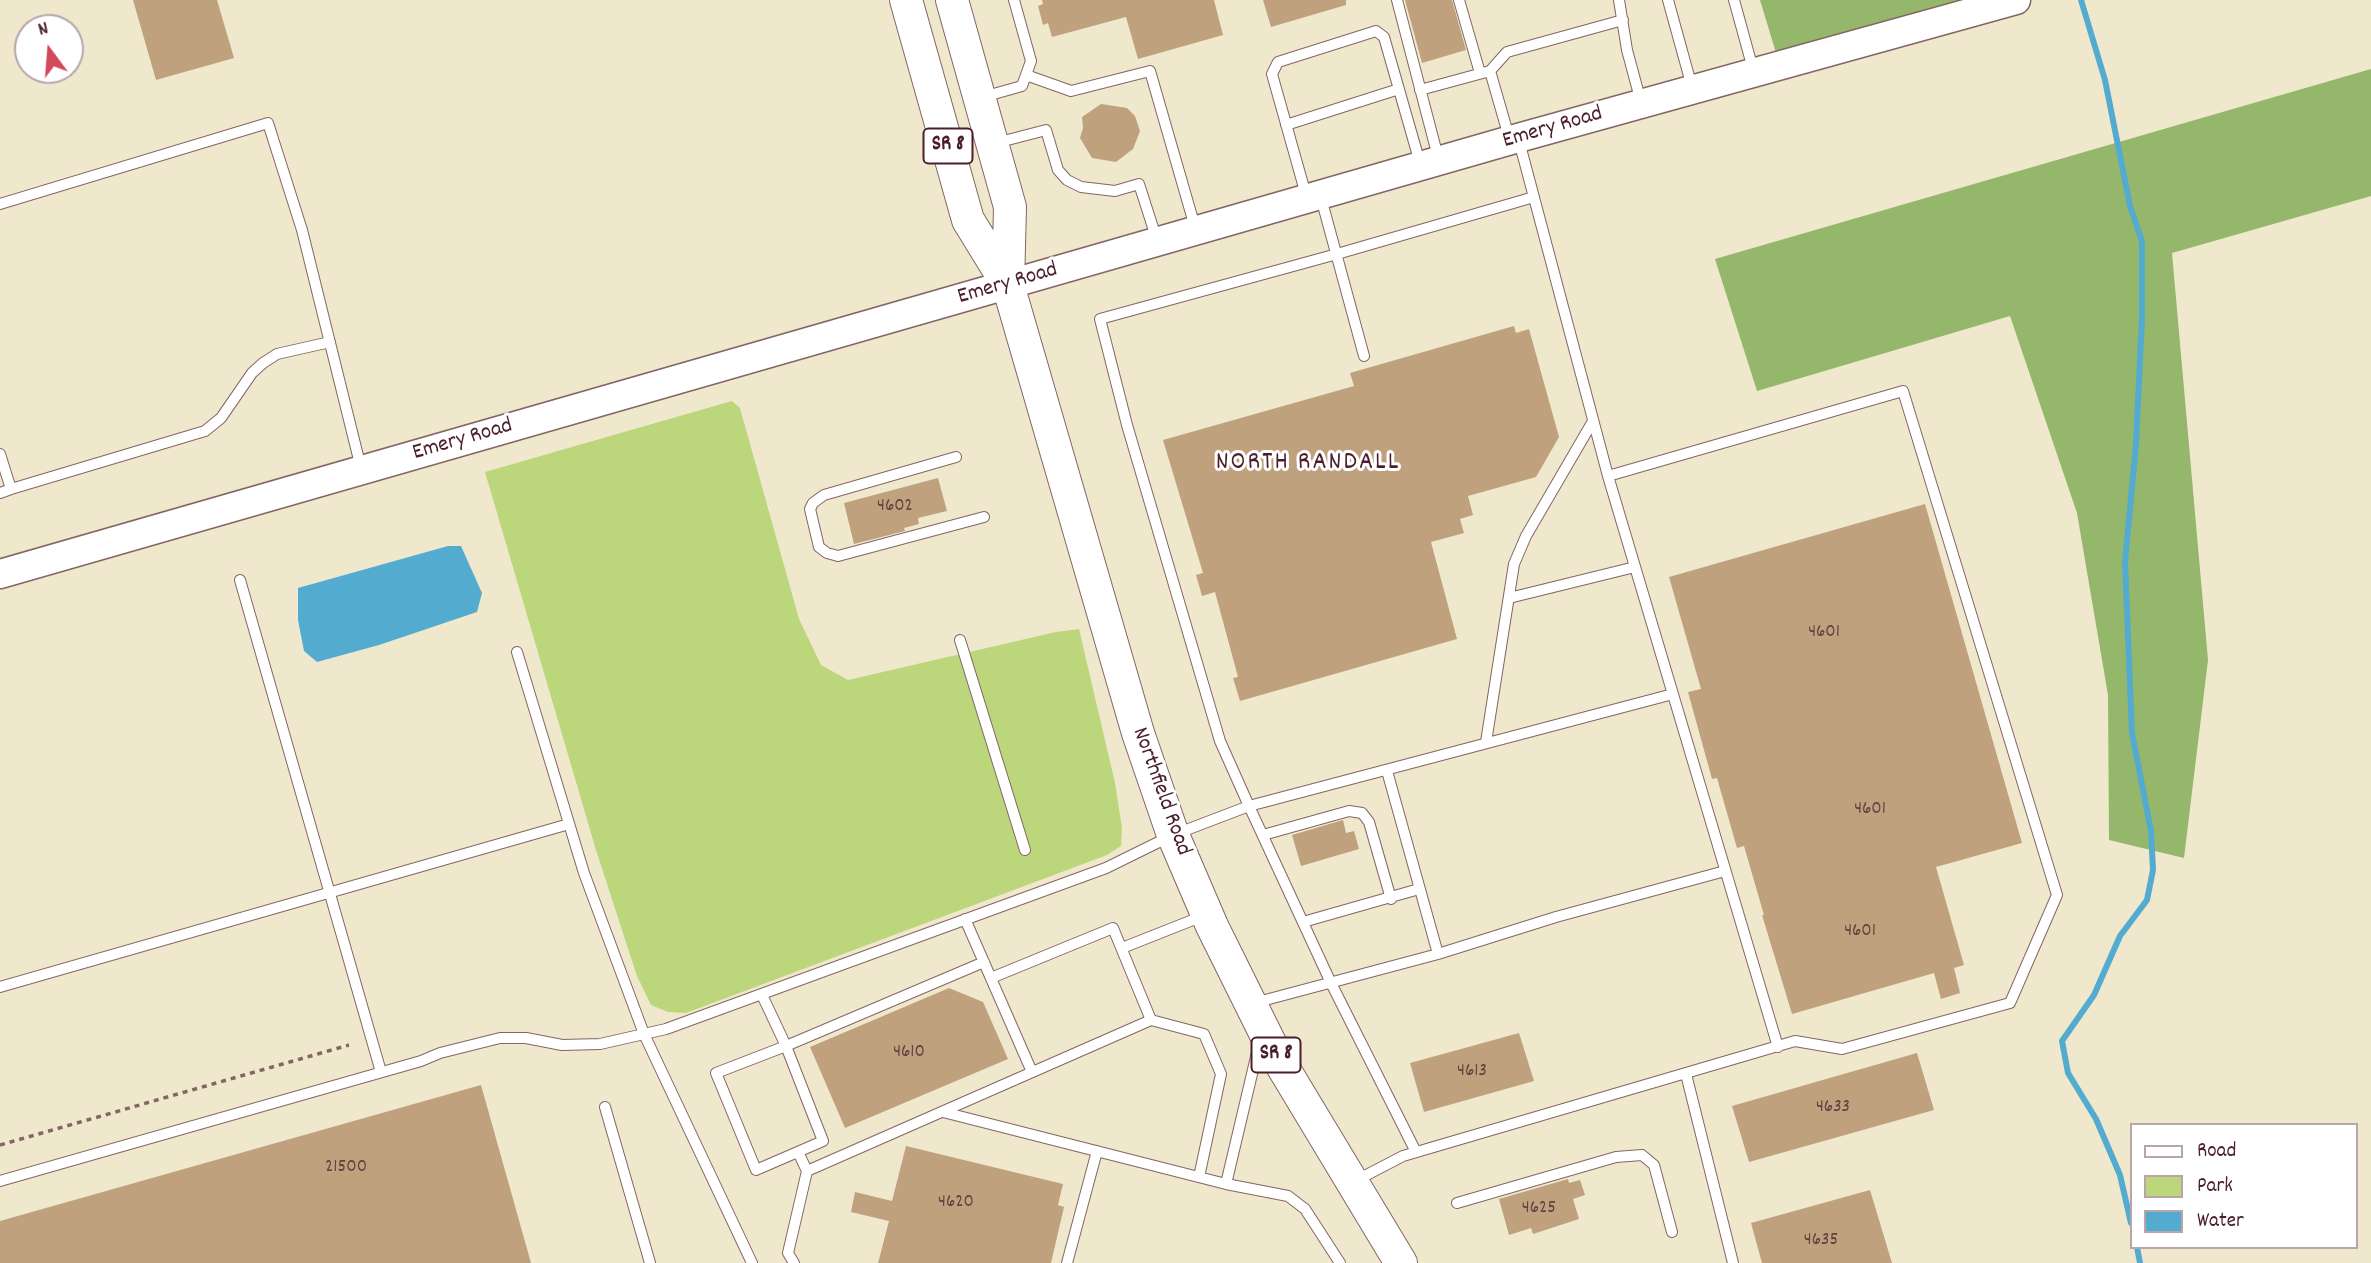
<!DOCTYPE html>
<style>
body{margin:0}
#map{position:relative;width:2371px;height:1263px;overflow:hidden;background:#efe8cd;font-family:Dekko,sans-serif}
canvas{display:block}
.legend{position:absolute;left:2130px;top:1123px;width:228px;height:126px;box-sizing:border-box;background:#fff;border:2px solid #b7a5aa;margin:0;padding:9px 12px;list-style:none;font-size:21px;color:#4a1f2b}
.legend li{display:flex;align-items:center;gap:14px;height:35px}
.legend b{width:35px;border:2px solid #b7a5aa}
.north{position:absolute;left:14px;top:14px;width:70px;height:70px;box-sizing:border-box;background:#fff;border:2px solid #b7a5aa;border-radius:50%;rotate:344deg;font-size:19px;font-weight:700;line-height:28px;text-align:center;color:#4a1f2b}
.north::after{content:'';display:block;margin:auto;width:24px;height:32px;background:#d1495b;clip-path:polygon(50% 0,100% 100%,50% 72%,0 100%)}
</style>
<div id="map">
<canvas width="2371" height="1263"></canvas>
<ul class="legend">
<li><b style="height:9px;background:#fff"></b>Road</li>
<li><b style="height:19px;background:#bbd67b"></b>Park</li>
<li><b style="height:19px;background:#54abd0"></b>Water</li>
</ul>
<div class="north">N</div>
</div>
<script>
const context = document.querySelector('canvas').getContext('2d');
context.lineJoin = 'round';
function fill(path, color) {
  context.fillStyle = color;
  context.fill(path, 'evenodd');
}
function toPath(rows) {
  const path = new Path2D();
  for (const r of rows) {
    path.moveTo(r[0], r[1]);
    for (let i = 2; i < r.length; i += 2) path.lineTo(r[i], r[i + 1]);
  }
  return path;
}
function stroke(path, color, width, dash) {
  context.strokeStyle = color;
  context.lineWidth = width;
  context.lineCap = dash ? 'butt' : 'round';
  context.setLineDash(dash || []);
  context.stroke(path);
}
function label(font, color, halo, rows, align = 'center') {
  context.font = font + ' Dekko,sans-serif';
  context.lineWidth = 6;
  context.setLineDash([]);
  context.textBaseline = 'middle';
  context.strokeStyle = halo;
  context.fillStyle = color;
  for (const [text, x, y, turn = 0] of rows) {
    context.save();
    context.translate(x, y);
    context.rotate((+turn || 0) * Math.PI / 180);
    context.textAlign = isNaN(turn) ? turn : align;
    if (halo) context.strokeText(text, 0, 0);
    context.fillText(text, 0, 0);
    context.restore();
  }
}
fill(toPath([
 [732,401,740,408,799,619,821,665,848,680,1056,632,1079,629,1115,783,1122,828,1121,846,1107,855,686,1013,668,1012,651,1005,637,976,596,850,485,472]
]), '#bbd67b');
fill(toPath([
 [1760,0,2017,0,1780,66],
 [2371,69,2371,196,2172,253,2208,660,2184,858,2109,840,2108,695,2077,513,2010,316,1757,391,1715,259]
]), '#94b76b');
fill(toPath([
 [448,546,461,546,482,593,477,612,379,645,317,662,304,651,298,620,298,588]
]), '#54abd0');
stroke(toPath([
 [2081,0,2105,80,2130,206,2142,241,2142,318,2136,444,2125,562,2132,733,2151,831,2153,870,2147,900,2120,936,2094,995,2062,1041,2068,1073,2096,1119,2120,1175,2131,1223],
 [2137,1247,2140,1263]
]), '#54abd0', 6);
fill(toPath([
 [133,0,217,0,234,58,156,80],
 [1042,0,1214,0,1223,35,1138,59,1126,17,1052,37,1048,23,1043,25,1038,6,1043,4],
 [1263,0,1346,0,1346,5,1271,27],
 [1405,0,1452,0,1466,50,1422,63],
 [1101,104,1127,108,1135,116,1140,131,1133,149,1116,162,1092,158,1080,138,1083,128,1082,117],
 [1514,326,1516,333,1529,329,1559,437,1536,477,1468,496,1473,515,1460,519,1464,533,1431,542,1457,639,1240,701,1233,678,1238,677,1215,592,1202,596,1196,575,1203,573,1163,440,1354,386,1350,373],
 [938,478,947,511,918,518,919,524,904,528,905,531,854,544,844,503],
 [1925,504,2022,843,1936,867,1964,965,1954,968,1960,993,1941,999,1934,973,1792,1014,1762,915,1764,915,1744,846,1737,848,1717,778,1712,779,1688,692,1701,689,1669,577],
 [1343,820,1346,833,1354,831,1359,849,1301,866,1292,835],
 [949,988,983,1002,1008,1059,845,1128,810,1047],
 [1519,1033,1534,1081,1424,1112,1410,1063],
 [1917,1053,1934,1110,1749,1162,1732,1106],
 [481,1085,531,1263,0,1263,0,1221],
 [906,1146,1063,1184,1058,1205,1064,1207,1051,1263,878,1263,889,1221,851,1212,855,1192,892,1201],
 [1568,1179,1569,1183,1580,1180,1585,1195,1573,1199,1579,1219,1533,1234,1531,1228,1509,1235,1499,1199],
 [1870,1190,1892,1263,1762,1263,1751,1223]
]), '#bfa17e');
const lane = toPath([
 [1397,0,1438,157],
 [1459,0,1480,73],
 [1619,0,1627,50,1641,102],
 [1668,0,1692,87],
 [1734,0,1753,69],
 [1490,71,1509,137],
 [1026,75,1071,91,1150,71,1195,227],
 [1420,90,1490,71,1507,52,1623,20],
 [983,97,1022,86,1031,61,1014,0],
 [1286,125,1399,89],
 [996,143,1046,130,1058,170,1067,180,1081,187,1115,191,1139,184,1157,240],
 [1306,195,1272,74,1278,62,1376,31,1384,37,1420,163],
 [1534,197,1337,254,1100,319,1127,425,1220,741,1249,806,1673,694],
 [1321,198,1364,356],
 [0,204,268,123,302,230,361,468],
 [0,454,11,489,0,493],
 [956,457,824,495,813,503,810,509,819,547,827,553,838,556,984,517],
 [1608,476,1778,1047],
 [11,489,205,431,221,418,252,373,263,363,277,354,330,342],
 [240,580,381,1072],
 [1509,598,1635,567],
 [960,640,1025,850],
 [517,652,584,873,644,1034,752,1263],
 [1486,742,1514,564,1526,536,1593,421],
 [1387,771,1438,954],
 [1263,835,1349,811,1362,813,1369,822,1391,899],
 [965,919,1032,1072],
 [1303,922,1419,889],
 [1122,948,1203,916],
 [0,987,569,824],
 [762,995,786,1046,984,962],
 [1254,1003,1438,954,1556,917,1725,871],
 [1151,1020,1204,1034,1221,1074,1199,1177],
 [786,1046,823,1141,756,1170,716,1073,786,1046],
 [1686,1074,1733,1263],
 [605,1107,650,1263],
 [943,1112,1226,1184,1288,1196,1305,1209,1340,1263],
 [798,1152,807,1171,1151,1020,1113,928,991,978],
 [0,1181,421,1061,440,1053,500,1038,526,1038,562,1045,600,1044,666,1029,1106,868,1173,835,1249,806,1331,983,1416,1152],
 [1355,1181,1403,1156,1795,1041,1842,1049,2010,1003,2057,895,1903,391,1608,476,1519,141],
 [1226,1184,1260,1040],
 [1457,1203,1616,1157,1642,1155,1654,1165,1672,1232],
 [794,1263,788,1253,807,1171],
 [1067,1263,1097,1151]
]);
const secondary = toPath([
 [0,574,1518,138,2016,0]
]);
const primary = toPath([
 [906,0,968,220,1008,285,1138,733,1173,835,1212,926,1278,1059,1401,1263],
 [952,0,1010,207,1008,285]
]);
stroke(lane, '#846564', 12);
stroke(secondary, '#846564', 31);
stroke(primary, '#846564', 34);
stroke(toPath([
 [0,1145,349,1045]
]), '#846564', 3.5, [5, 5]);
stroke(lane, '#fff', 10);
stroke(secondary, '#fff', 28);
stroke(primary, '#fff', 32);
label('19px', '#674040', null, [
 ["4602",895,507],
 ["4601",1824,633],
 ["4601",1870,810],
 ["4601",1860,932],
 ["4610",909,1053],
 ["4613",1472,1072],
 ["4633",1833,1108],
 ["21500",346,1168],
 ["4620",956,1203],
 ["4625",1539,1209],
 ["4635",1821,1241]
]);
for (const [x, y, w] of [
 [948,146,49],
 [1276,1055,49]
]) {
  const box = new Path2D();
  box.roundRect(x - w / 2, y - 17.5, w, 35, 5);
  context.fillStyle = '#fff';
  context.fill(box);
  stroke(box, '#4a1f2b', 2);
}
label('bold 21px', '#4a1f2b', null, [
 ["SR 8",948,146],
 ["SR 8",1276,1055]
]);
label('23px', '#4a1f2b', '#fff', [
 ["Emery Road",1553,129,-16],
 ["Emery Road",1008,285,-16],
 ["Emery Road",463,441,-16],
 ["Northfield Road",1160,792,70]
]);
context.letterSpacing = '2px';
label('26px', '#4a1f2b', '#fff', [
 ["NORTH RANDALL",1308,464]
]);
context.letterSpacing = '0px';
</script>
